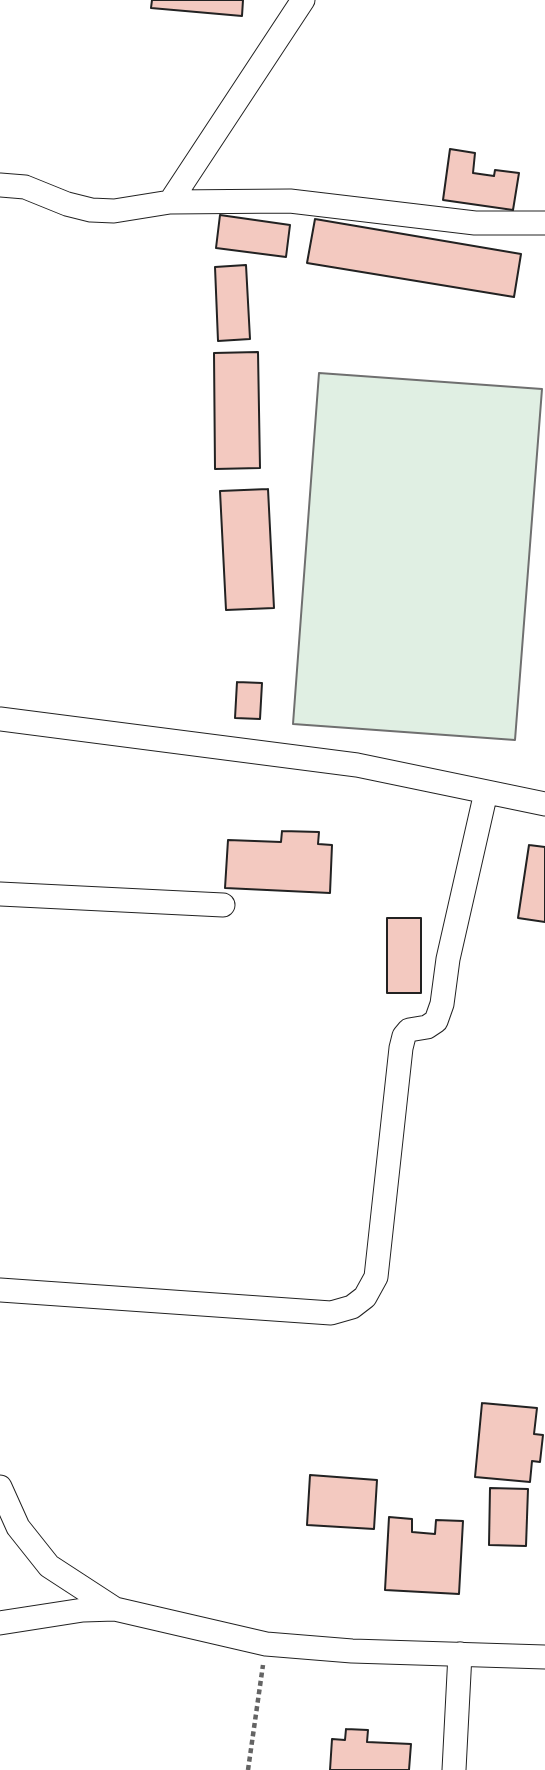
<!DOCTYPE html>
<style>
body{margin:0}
canvas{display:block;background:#fff}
</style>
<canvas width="545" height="1770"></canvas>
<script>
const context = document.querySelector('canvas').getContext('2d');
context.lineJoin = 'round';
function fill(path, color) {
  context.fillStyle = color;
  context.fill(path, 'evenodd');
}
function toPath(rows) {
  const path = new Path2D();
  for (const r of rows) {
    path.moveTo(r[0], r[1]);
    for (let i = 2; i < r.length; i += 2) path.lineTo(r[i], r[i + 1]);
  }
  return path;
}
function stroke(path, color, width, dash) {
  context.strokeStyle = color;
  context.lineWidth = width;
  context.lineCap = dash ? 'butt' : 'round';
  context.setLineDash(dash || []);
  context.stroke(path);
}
const green = toPath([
 [319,373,542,389,515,740,293,724,319,373]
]);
fill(green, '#e0efe3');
stroke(green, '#6f6f6f', 2);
const building = toPath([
 [152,0,243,0,242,16,151,8,152,0],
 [450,149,475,153,473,173,494,176,495,170,519,173,513,210,443,200,450,149],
 [220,215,290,225,286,257,216,248,220,215],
 [315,219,521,254,514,297,307,263,315,219],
 [246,265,250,339,218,341,215,267,246,265],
 [258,352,260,468,215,469,214,353,258,352],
 [268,489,274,608,226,610,220,491,268,489],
 [237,682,262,683,260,719,235,718,237,682],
 [282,831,319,832,318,844,332,845,330,893,225,888,228,840,281,842,282,831],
 [529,845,545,847,545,922,518,918,529,845],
 [387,918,421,918,421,993,387,993,387,918],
 [482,1403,537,1408,534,1434,543,1435,540,1462,532,1461,530,1482,475,1477,482,1403],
 [310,1475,377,1480,374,1529,307,1525,310,1475],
 [490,1488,528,1489,526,1546,489,1545,490,1488],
 [389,1517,412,1519,412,1532,435,1534,436,1520,463,1521,459,1594,385,1590,389,1517],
 [346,1729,368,1730,367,1742,411,1744,409,1770,330,1770,332,1739,345,1740,346,1729]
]);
fill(building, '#f3c9c0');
stroke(building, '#222', 2);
const minor = toPath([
 [0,185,25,187,67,204,91,210,114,211,170,202,290,201,475,223,545,223],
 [170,202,303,0],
 [0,719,357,765,545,804],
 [0,894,223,905],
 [0,1290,331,1313,352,1307,365,1297,376,1277,401,1048,404,1036,409,1030,427,1027,436,1021,442,1004,448,959,486,792],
 [0,1487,18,1527,49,1566,115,1609],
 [0,1623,83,1610,115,1609,266,1644,352,1651,545,1657],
 [454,1770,460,1654]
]);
stroke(minor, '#222', 25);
stroke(toPath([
 [248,1770,263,1665]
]), '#646464', 4.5, [5, 3.5]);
stroke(minor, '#fff', 23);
</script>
